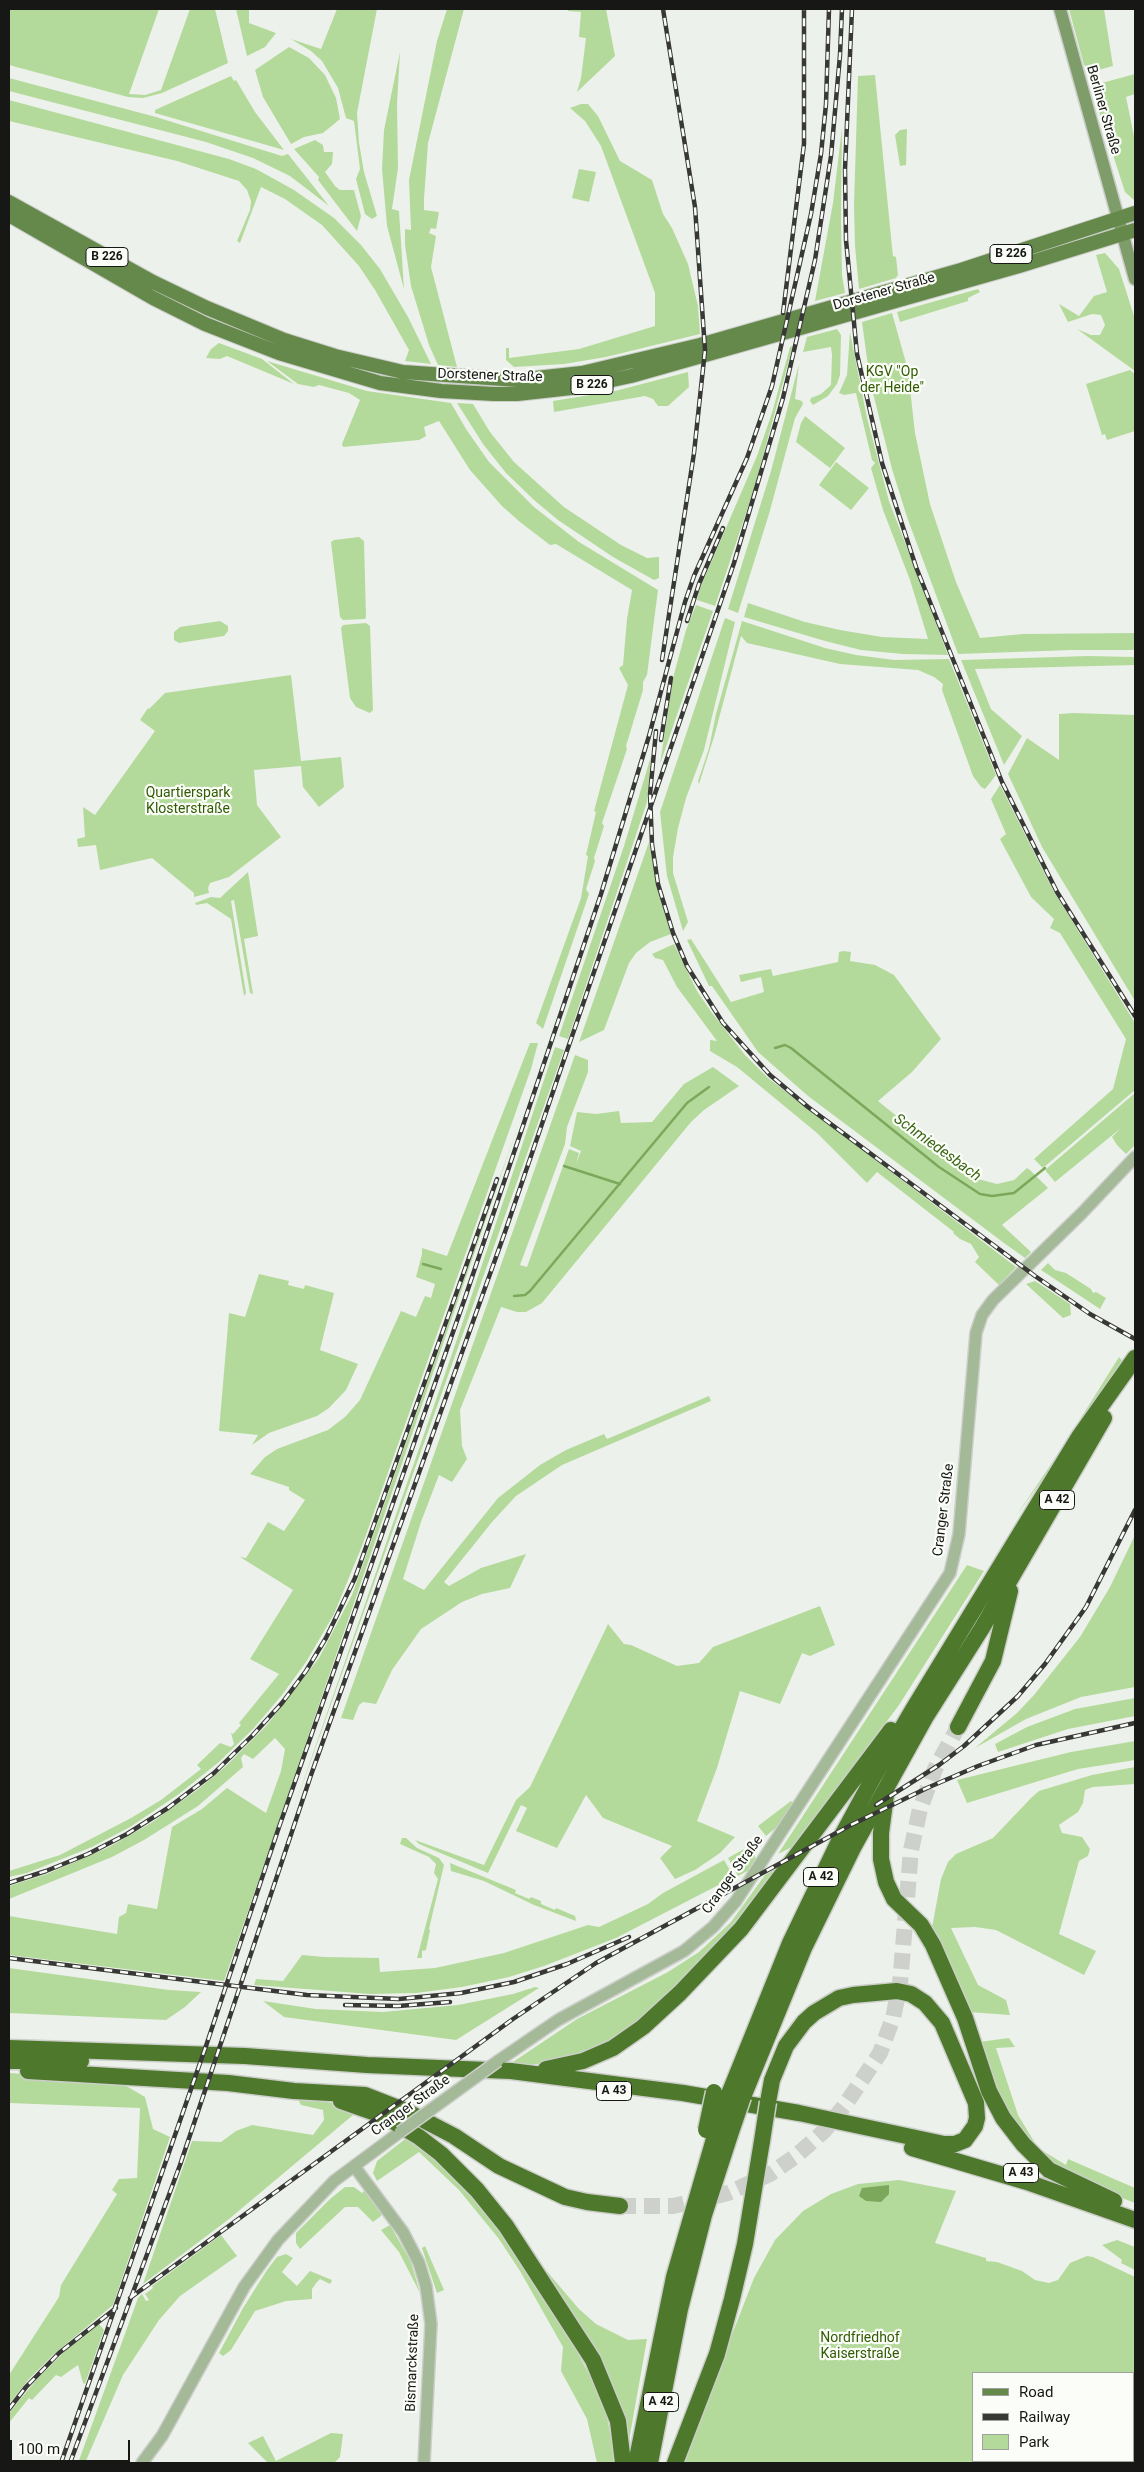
<!DOCTYPE html>
<meta charset="utf-8">
<style>
body{margin:0}
#map{position:relative;width:1144px;height:2472px;overflow:hidden;background:#edf1eb;font-family:Roboto,sans-serif}
canvas{display:block}
.frame{position:absolute;inset:0;border:10px solid #171816;pointer-events:none}
.legend{position:absolute;left:972px;top:2372px;width:162px;height:90px;box-sizing:border-box;background:#fbfef8;border:1px solid #a0a29e;margin:0;padding:6px 9px;list-style:none;font-size:15px;color:#171816}
.legend li{display:flex;align-items:center;gap:10px;height:25px}
.legend b{width:25px;border:1px solid #a0a29e}
.scale{position:absolute;left:10px;top:2440px;width:120px;height:22px;box-sizing:border-box;border:2px solid #171816;border-top:0;padding-left:6px;font-size:15px;line-height:18px;white-space:nowrap;color:#171816;-webkit-text-stroke:4px #fbfef8;paint-order:stroke}
</style>
<div id="map">
<canvas width="1144" height="2472"></canvas>
<div class="frame"></div>
<ul class="legend">
<li><b style="height:6px;background:#65894a"></b>Road</li>
<li><b style="height:6px;background:#383937"></b>Railway</li>
<li><b style="height:14px;background:#b4da9b"></b>Park</li>
</ul>
<div class="scale">100 m</div>
</div>
<script>
const context = document.querySelector('canvas').getContext('2d');
context.lineJoin = 'round';
function fill(path, color) {
  context.fillStyle = color;
  context.fill(path, 'evenodd');
}
function toPath(rows) {
  const path = new Path2D();
  for (const r of rows) {
    path.moveTo(r[0], r[1]);
    for (let i = 2; i < r.length; i += 2) path.lineTo(r[i], r[i + 1]);
  }
  return path;
}
function stroke(path, color, width, dash) {
  context.strokeStyle = color;
  context.lineWidth = width;
  context.lineCap = dash ? 'butt' : 'round';
  context.setLineDash(dash || []);
  context.stroke(path);
}
function label(font, color, halo, rows, align = 'center') {
  context.font = font + ' Roboto,sans-serif';
  context.lineWidth = 4.5;
  context.setLineDash([]);
  context.textBaseline = 'middle';
  context.strokeStyle = halo;
  context.fillStyle = color;
  for (const [text, x, y, turn = 0] of rows) {
    context.save();
    context.translate(x, y);
    context.rotate((+turn || 0) * Math.PI / 180);
    context.textAlign = isNaN(turn) ? turn : align;
    if (halo) context.strokeText(text, 0, 0);
    context.fillText(text, 0, 0);
    context.restore();
  }
}
fill(toPath([
 [9,9,159,9,129,94,145,95,161,90,190,9,215,9,228,63,162,93,143,98,128,97,9,65],
 [236,9,249,9,249,23,276,33,265,47,247,56],
 [337,9,377,9,357,113,359,143,364,172,377,216,372,219,365,214,356,179,360,169,354,121,346,118,338,88,322,61,311,51,291,39,321,49],
 [447,9,464,9,428,143,424,199,424,210,439,212,436,229,431,228,429,233,436,236,431,267,457,367,438,365,429,345,411,286,405,245,405,229,411,230,409,180,437,41],
 [568,9,606,9,615,56,577,92,581,78,586,38,579,37,581,12,568,11],
 [1069,9,1104,9,1113,66,1095,71,1084,65],
 [289,47,309,58,325,75,336,98,340,119,323,133,304,137,291,144,263,97,255,70],
 [400,52,397,105,398,168,392,209,399,211,404,289,387,226,382,169,384,130],
 [1135,74,1135,94,1126,97,1135,141,1135,201,1125,192,1093,93,1098,84],
 [875,75,892,247,893,256,896,257,898,275,896,278,859,289,855,246,854,205,858,76],
 [231,76,234,81,236,80,255,112,284,150,155,113,155,110],
 [9,78,156,117,282,156,288,154,329,206,290,176,253,158,206,142,9,91],
 [9,100,229,159,256,169,294,190,334,218,361,245,380,269,408,317,431,364,405,361,409,350,375,290,359,266,322,225,285,199,261,187,240,243,237,241,250,210,251,201,247,190,239,181,177,161,9,121],
 [581,104,588,104,598,116,620,161,652,180,663,214,672,228,688,264,698,306,700,334,606,357,564,364,514,367,506,360,506,348,509,348,509,358,579,349,655,326,655,293,601,146,585,121,570,108],
 [842,128,841,218,842,275,845,293,815,301,833,203],
 [907,129,906,165,900,166,895,135,900,130],
 [315,140,323,145,324,152,333,152,332,164,325,172,335,186,340,190,354,190,361,216,357,231,318,180,319,177,294,149],
 [579,169,596,172,589,202,572,198],
 [1105,253,1119,269,1135,319,1135,371,1077,329,1091,335,1100,335,1105,325,1101,315,1092,314,1068,322,1059,304,1079,316,1094,296,1107,292,1096,255],
 [978,289,980,292,968,298,968,301,900,322,897,312],
 [892,313,908,370,915,433,930,504,956,582,980,638,1023,634,1135,633,1135,650,1072,650,958,654,907,517,892,469,870,381,862,322],
 [837,329,841,335,840,375,837,384,828,396,813,405,810,401,811,398,821,394,831,385,832,355,831,347,803,352,807,337],
 [850,332,867,418,889,501,948,655,903,654,861,650,825,641,744,617,748,603,805,622,840,630,882,637,928,639,910,580,883,510,871,468,875,463,872,460,856,393,844,395,839,393,847,375],
 [219,343,262,359,294,384,227,356,220,359,206,358,211,349],
 [793,346,754,489,715,606,697,600,700,588,757,456,772,413,790,347],
 [267,361,367,391,451,403,466,429,489,462,534,507,579,542,658,590,647,675,643,682,643,690,626,746,627,749,602,823,604,826,594,858,595,861,586,889,589,894,543,1029,536,1023,581,898,588,856,586,855,596,812,594,811,628,685,619,668,623,665,627,619,632,590,556,544,550,545,520,522,502,506,470,470,439,421,424,427,426,436,419,440,343,447,342,444,360,400,349,393,319,385,314,387,298,384],
 [799,364,795,399,802,401,803,404,795,418,769,514,738,613,728,609,771,471],
 [1130,370,1135,374,1135,431,1107,440,1105,434,1102,435,1086,384],
 [688,372,689,387,668,406,658,406,653,399,645,396,554,412,553,401,615,391],
 [457,403,473,404,490,432,514,462,564,507,621,545,647,558,659,557,659,578,654,580,613,557,558,520,534,500,506,473,483,444],
 [805,416,845,448,830,468,796,442,801,423],
 [836,462,869,488,851,510,819,485],
 [359,537,364,541,366,617,365,619,343,620,340,617,331,542,334,540],
 [696,605,713,611,660,764,673,678,686,630],
 [725,618,735,622,704,750,686,798,678,828,673,857,673,873,688,922,683,931,667,876,660,812],
 [220,621,228,626,228,631,224,636,179,643,174,640,174,632,180,627],
 [742,621,825,648,856,655,894,660,949,659,996,775,985,789,981,787,973,776,942,690,943,684,934,677,918,670,840,664,747,643,741,636,714,737,699,784,698,781,709,748,716,714],
 [366,623,370,626,373,710,370,713,356,707,350,698,341,628,343,625],
 [1088,656,1135,657,1135,665,975,669,991,709,1022,736,1004,765,961,660],
 [291,675,301,761,341,757,344,787,319,807,303,787,301,766,254,770,257,805,281,837,229,877,210,883,208,888,209,893,194,897,194,893,152,858,100,870,96,845,78,847,77,839,85,837,83,807,95,815,155,731,140,720,148,708,149,709,165,693],
 [1073,713,1135,715,1135,1001,1042,847,1008,774,1027,738,1059,760,1059,714],
 [651,756,647,802,568,1039,559,1036,624,846],
 [1000,785,1053,890,1135,1023,1135,1090,1043,1168,1034,1159,1113,1089,1126,1039,1060,933,1050,928,1054,919,1031,897,1000,839,1006,834,991,799],
 [649,842,659,895,671,934,650,942,636,953,629,963,604,1030,579,1042],
 [248,872,258,936,244,939,253,994,250,993,234,900,231,901,246,993,244,996,231,919,207,903,196,905,195,903,211,897,220,898],
 [691,939,731,1002,764,992,761,977,741,982,739,975,771,969,773,976,838,962,839,952,843,951,851,952,850,961,875,965,894,975,941,1039,912,1072,878,1101,904,1122,902,1124,914,1134,964,1173,967,1171,978,1179,997,1184,1014,1180,1027,1168,1030,1170,1048,1188,1002,1225,1031,1252,1025,1258,1004,1243,808,1096,758,1052,712,986,709,986,687,940],
 [674,944,697,991,712,1013,745,1055,768,1078,1016,1267,999,1285,975,1262,979,1257,971,1244,960,1239,953,1233,954,1232,877,1172,867,1183,817,1133,737,1067,710,1051,710,1040,717,1041,677,987,663,960,655,958,652,954],
 [530,1043,538,1043,531,1069,362,1546,334,1614,306,1662,282,1695,253,1729,219,1762,179,1794,130,1827,92,1847,27,1873,9,1877,9,1871,60,1855,131,1818,161,1800,201,1769,197,1765,220,1743,231,1747,234,1744,231,1733,233,1734,241,1725,239,1723,279,1674,250,1659,293,1590,240,1557,246,1558,268,1522,284,1531,305,1500,289,1490,289,1487,250,1474,265,1457,277,1449,328,1430,345,1417,360,1400,401,1311,416,1317,425,1296,431,1298,435,1284,416,1277,422,1254,422,1248,447,1256],
 [555,1047,564,1050,288,1825,454,1348],
 [575,1055,588,1060,588,1072,567,1127,565,1144,523,1257,520,1265,527,1267,569,1149,579,1153,576,1164,581,1151,570,1146,577,1112,596,1114,619,1111,621,1123,652,1122,684,1084,713,1067,739,1086,704,1110,691,1122,542,1303,526,1312,517,1312,501,1307,460,1410,462,1446,467,1459,452,1482,439,1475,421,1522,403,1579,424,1590,498,1498,540,1465,566,1450,604,1434,607,1439,709,1396,711,1401,562,1465,516,1496,492,1522,444,1582,449,1586,481,1568,526,1554,510,1588,482,1594,462,1602,421,1629,392,1670,376,1704,363,1702,359,1705,353,1720,341,1718],
 [1135,1093,1135,1145,1126,1154,1117,1145,1112,1137,1121,1128,1055,1182,1045,1170],
 [519,1123,224,1981,9,1955,9,1916,117,1934,119,1917,126,1913,128,1904,157,1909,172,1827,202,1809,227,1788,266,1813,281,1771,285,1749,275,1738,253,1759,244,1754,241,1758,243,1767,198,1806,144,1840,112,1857,9,1899,9,1886,47,1874,109,1847,151,1823,197,1790,226,1766,267,1725,319,1658,352,1595],
 [1048,1263,1055,1270,1066,1273,1091,1289,1093,1293,1096,1292,1106,1298,1100,1309,1041,1270],
 [259,1274,289,1281,288,1285,304,1289,305,1285,334,1293,320,1350,358,1364,346,1390,329,1408,317,1416,269,1433,252,1445,258,1435,219,1431,229,1313,245,1317],
 [1035,1281,1070,1304,1071,1315,1063,1318,1026,1284],
 [1119,1357,1125,1364,1014,1519,1064,1445],
 [1135,1535,1135,1687,1081,1697,1026,1719,975,1748,1017,1713,1034,1695,1080,1637,1110,1587],
 [967,1565,984,1571,899,1705,794,1846,778,1854],
 [820,1606,835,1645,810,1656,802,1653,780,1704,740,1691,717,1768,697,1821,735,1837,720,1853,695,1870,675,1879,660,1858,672,1846,603,1818,586,1795,557,1848,516,1831,527,1808,521,1805,488,1873,419,1844,415,1840,484,1865,516,1800,530,1787,608,1624,624,1644,631,1645,677,1666,699,1663,713,1647],
 [1135,1698,1135,1716,1068,1729,998,1752,995,1744,1027,1727,1075,1709],
 [1135,1741,1135,1760,1078,1769,967,1803,957,1780,1071,1752],
 [1135,1767,1135,1784,1093,1787,1085,1790,1083,1803,1078,1812,1059,1825,1062,1833,1082,1837,1090,1849,1088,1856,1079,1861,1059,1934,1096,1951,1084,1975,996,1930,975,1927,951,1928,978,1985,1006,2000,1010,2015,968,2012,931,1933,941,1879,948,1862,956,1854,993,1838,1031,1798,1039,1791,1092,1775],
 [791,1801,793,1803,778,1826,766,1836,758,1826],
 [402,1838,406,1838,417,1848,439,1858,444,1865,429,1929,430,1930,426,1950,422,1951,422,1958,417,1958,438,1879,434,1873,436,1864,429,1857,400,1844],
 [744,1849,754,1852,756,1861,751,1869,738,1876,728,1858],
 [724,1860,734,1877,616,1938,544,1966,509,1977,462,1987,416,1993,370,1994,254,1985,256,1979,283,1981,302,1955,324,1957,379,1958,380,1972,435,1968,504,1953,588,1925,599,1927,648,1904,663,1893],
 [450,1863,516,1890,515,1893,529,1899,531,1897,541,1901,541,1904,555,1910,556,1908,575,1916,576,1921,534,1905,484,1881,451,1871],
 [777,1868,726,1933,672,1995,603,2047,545,2064,510,2064,577,2019,668,1972,699,1952,731,1922,765,1875],
 [9,1968,169,1990,201,1992,185,2007,166,2020,9,2013],
 [535,1987,539,1988,456,2040,284,2017,263,2001,316,2009,383,2012,458,2005,513,1994],
 [1009,2038,1015,2047,996,2048,1018,2115,1038,2148,1066,2165,1068,2159,1135,2188,1135,2203,1088,2185,1047,2161,1011,2121,996,2089,979,2042],
 [9,2073,116,2080,145,2097,153,2129,170,2137,113,2305,54,2354,29,2379,9,2404,9,2375,59,2297,61,2285,117,2194,112,2190,119,2179,137,2178,140,2108,9,2103],
 [295,2094,359,2110,229,2219,143,2284,192,2141,221,2142,236,2131,252,2125,313,2135,324,2120,323,2110,301,2105],
 [409,2136,454,2174,491,2219,569,2337,597,2389,606,2412,616,2463,597,2463,587,2419,561,2371,563,2347,520,2271,499,2239,459,2190,419,2152,377,2181,373,2173,377,2161],
 [899,2180,956,2191,935,2243,986,2258,986,2261,997,2262,1022,2271,1035,2280,1049,2283,1058,2280,1070,2263,1087,2256,1093,2257,1135,2277,1135,2463,682,2463,754,2278,775,2240,803,2211,831,2194,858,2184],
 [973,2373,1133,2373,1133,2461,973,2461],
 [345,2187,354,2187,362,2193,365,2190,382,2211,381,2216,373,2222,358,2207,345,2207,300,2249,296,2243,296,2233,330,2199],
 [390,2225,411,2262,420,2293,399,2252,381,2230],
 [221,2235,237,2256,180,2296,159,2320,123,2375,85,2463,78,2463,138,2298,142,2294,146,2301,149,2300,145,2294,153,2288,152,2286],
 [520,2240,579,2309,596,2324,628,2340,647,2339,627,2452,620,2414],
 [1117,2240,1135,2247,1135,2270,1121,2263,1122,2260,1102,2245],
 [425,2246,444,2290,437,2293,422,2248],
 [286,2254,293,2258,282,2272,297,2286,310,2271,332,2280,330,2284,320,2279,317,2282,312,2289,312,2299,286,2301,255,2311,231,2350,223,2356,219,2353,243,2308,267,2270,277,2257],
 [99,2324,104,2330,85,2384,83,2383,78,2365,61,2377,56,2375,32,2400,29,2398,9,2423,9,2413,37,2379,66,2350],
 [331,2433,343,2434,340,2457,334,2463,268,2463,248,2443,263,2436,276,2461]
]), '#b4da9b');
fill(toPath([
 [889,2185,889,2194,881,2202,866,2201,859,2196,862,2188]
]), '#7ba85a');
stroke(toPath([
 [775,1048,785,1045,791,1048,939,1167,980,1194,992,1196,1014,1193,1045,1168],
 [564,1166,620,1184],
 [423,1264,441,1269],
 [514,1296,525,1295,530,1291,687,1103,709,1087]
]), '#7ba85a', 2.5);
stroke(toPath([
 [620,2206,673,2206,728,2193,770,2174,796,2156,824,2131,845,2105,880,2053,893,2018,900,1984,911,1850,920,1809,935,1769,958,1727]
]), '#cdd0cb', 16, [16, 8]);
const tertiary = toPath([
 [498,2061,558,2020,684,1951,713,1927,736,1901,950,1573,959,1534,976,1333,982,1315,993,1300,1082,1213,1135,1157],
 [354,2166,403,2232,419,2263,426,2286,431,2324,424,2463],
 [142,2463,162,2436,244,2287,278,2240,334,2181,400,2132]
]);
const secondary = toPath([
 [1060,9,1135,279]
]);
const primary = toPath([
 [9,202,153,282,207,308,284,340,335,356,403,372,517,380,582,373,700,345,961,270,1135,213],
 [9,215,153,298,205,324,279,353,380,383,441,391,494,394,517,394,580,387,631,376,1019,266,1135,230]
]);
const motorway = toPath([
 [958,1727,993,1661,1010,1591],
 [886,1795,881,1833,881,1859,886,1882,894,1899,921,1925,933,1945,965,2018,989,2091,1003,2118,1023,2144,1049,2170,1114,2201],
 [9,2048,245,2056,367,2065,511,2071,683,2093,799,2113,944,2144,955,2144,965,2140,975,2126,977,2118,976,2103,942,2023,925,2003,911,1994,897,1991,853,1995,839,1998,814,2013,804,2022,786,2046,772,2080,768,2102],
 [9,2061,81,2061],
 [546,2069,583,2061,613,2048,643,2027,680,1993,741,1929,891,1730],
 [28,2071,228,2083,294,2091,365,2095,406,2111,454,2136,499,2166,565,2197,587,2202,620,2206],
 [729,2094,790,1943,840,1839,873,1778,912,1711,1079,1437,1135,1358],
 [743,2097,804,1948,854,1846,925,1718,982,1628,1104,1418],
 [341,2101,384,2116,419,2137,441,2154,477,2190,506,2226,593,2360,618,2421,623,2463],
 [912,2148,1027,2182,1135,2220],
 [636,2463,674,2277,716,2132],
 [650,2463,680,2309,704,2215,730,2135],
 [675,2463,717,2354,732,2299,745,2244,762,2141]
]);
stroke(tertiary, '#cbcec9', 14);
stroke(secondary, '#cbcec9', 15);
stroke(primary, '#cbcec9', 16);
stroke(motorway, '#cbcec9', 19);
stroke(tertiary, '#a4b997', 11);
stroke(secondary, '#7f9d6b', 12);
stroke(primary, '#65894a', 14);
stroke(motorway, '#4e782b', 16);
const rail = toPath([
 [852,9,845,169,846,240,857,354,882,463,916,567,1002,782,1057,892,1135,1016],
 [783,313,804,144,804,9],
 [687,621,699,584,723,528],
 [662,660,694,453,705,350,695,207,663,9],
 [656,731,650,794,652,844,658,884,673,933,687,966,723,1023,770,1075,808,1107,1035,1276,1090,1314,1135,1339],
 [661,740,671,678],
 [876,1805,939,1765,964,1746,1018,1696,1045,1664,1086,1607,1135,1510],
 [9,1883,46,1871,88,1854,127,1834,168,1808,214,1773,252,1736,282,1703,306,1671,326,1638,355,1578,497,1179],
 [9,1958,307,1995,399,1999,461,1993,514,1982,567,1964,629,1937],
 [345,2005,398,2006,450,2002],
 [130,2298,513,2019,596,1963,851,1825,927,1788,978,1766,1036,1745,1135,1723],
 [9,2409,26,2387,59,2353,116,2308],
 [61,2463,207,2043,279,1827,465,1298,601,894,649,736,685,602,694,576,747,458,772,386,811,214,821,154,826,104,829,9],
 [70,2463,180,2165,311,1775,505,1232,734,563,783,398,815,260,831,156,840,55,842,9]
]);
stroke(rail, '#383937', 4.5);
stroke(rail, '#fbfef8', 2.5, [8]);
const tertiaryBridge = toPath([
 [400,2132,498,2061]
]);
const motorwayBridge = toPath([
 [706,2130,714,2092],
 [716,2132,729,2094],
 [730,2135,743,2097],
 [762,2141,768,2102]
]);
stroke(tertiaryBridge, '#cbcec9', 14, []);
stroke(motorwayBridge, '#cbcec9', 19, []);
stroke(tertiaryBridge, '#a4b997', 11);
stroke(motorwayBridge, '#4e782b', 16);
for (const [x, y, w] of [
 [1011,254,42],
 [107,257,42],
 [592,385,42],
 [1057,1500,35],
 [821,1877,35],
 [614,2091,35],
 [1021,2173,35],
 [661,2402,35]
]) {
  const box = new Path2D();
  box.roundRect(x - w / 2, y - 9.5, w, 19, 4);
  context.fillStyle = '#fbfef8';
  context.fill(box);
  stroke(box, '#171816', 1);
}
label('bold 12px', '#171816', null, [
 ["B 226",1011,254],
 ["B 226",107,257],
 ["B 226",592,385],
 ["A 42",1057,1500],
 ["A 42",821,1877],
 ["A 43",614,2091],
 ["A 43",1021,2173],
 ["A 42",661,2402]
]);
label('14px', '#171816', '#fbfef8', [
 ["Berliner Straße",1103,110,74],
 ["Dorstener Straße",884,292,-16],
 ["Dorstener Straße",490,376,2],
 ["Cranger Straße",944,1510,-83],
 ["Cranger Straße",733,1875,-54],
 ["Cranger Straße",411,2106,-36],
 ["Bismarckstraße",413,2363,-88]
]);
label('14px', '#325b04', '#fbfef8', [
 ["KGV \"Op",892,372],
 ["der Heide\"",892,388],
 ["Quartierspark",188,793],
 ["Klosterstraße",188,809],
 ["Nordfriedhof",860,2338],
 ["Kaiserstraße",860,2354]
]);
label('italic 15px', '#3b6414', '#fbfef8', [
 ["Schmiedesbach",937,1148,36]
]);
</script>
